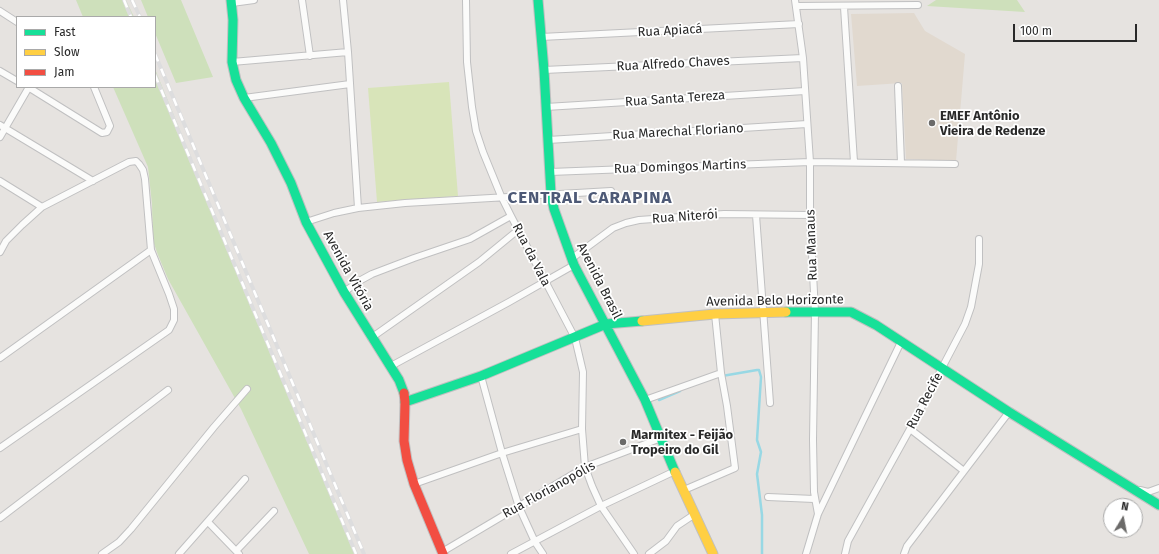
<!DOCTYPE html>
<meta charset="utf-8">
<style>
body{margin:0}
#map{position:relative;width:1159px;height:554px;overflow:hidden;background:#e6e3e0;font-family:"Fira Sans",sans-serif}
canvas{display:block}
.legend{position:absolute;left:16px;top:16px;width:140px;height:72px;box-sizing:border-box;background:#fff;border:1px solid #a9a9a9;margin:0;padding:5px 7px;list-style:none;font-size:12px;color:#292929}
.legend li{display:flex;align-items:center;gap:8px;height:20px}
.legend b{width:20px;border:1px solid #a9a9a9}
.north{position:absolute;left:1103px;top:498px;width:40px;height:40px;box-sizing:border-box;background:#fff;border:1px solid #a9a9a9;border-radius:50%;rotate:10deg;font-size:11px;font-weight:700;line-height:16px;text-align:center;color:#292929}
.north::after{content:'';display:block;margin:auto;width:14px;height:18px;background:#6b6a69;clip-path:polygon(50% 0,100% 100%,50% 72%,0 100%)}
.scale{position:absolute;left:1013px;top:24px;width:124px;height:18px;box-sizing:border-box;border:2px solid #292929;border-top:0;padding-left:5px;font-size:12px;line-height:14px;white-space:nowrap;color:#292929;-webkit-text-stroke:3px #fff;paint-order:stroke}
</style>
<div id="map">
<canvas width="1159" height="554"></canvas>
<ul class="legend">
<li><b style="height:5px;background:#16e098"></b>Fast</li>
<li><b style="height:5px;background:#ffcf43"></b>Slow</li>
<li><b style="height:5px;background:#f24e42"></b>Jam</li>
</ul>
<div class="north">N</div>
<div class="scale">100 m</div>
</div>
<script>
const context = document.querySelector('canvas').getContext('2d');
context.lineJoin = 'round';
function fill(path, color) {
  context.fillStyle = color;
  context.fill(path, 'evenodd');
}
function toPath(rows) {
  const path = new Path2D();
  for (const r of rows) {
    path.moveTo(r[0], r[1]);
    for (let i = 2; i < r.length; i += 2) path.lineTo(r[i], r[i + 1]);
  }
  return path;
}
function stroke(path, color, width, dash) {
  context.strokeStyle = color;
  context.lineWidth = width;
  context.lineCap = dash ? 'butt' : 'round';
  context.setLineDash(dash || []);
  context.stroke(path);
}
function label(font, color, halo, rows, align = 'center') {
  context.font = font + ' "Fira Sans",sans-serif';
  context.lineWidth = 3.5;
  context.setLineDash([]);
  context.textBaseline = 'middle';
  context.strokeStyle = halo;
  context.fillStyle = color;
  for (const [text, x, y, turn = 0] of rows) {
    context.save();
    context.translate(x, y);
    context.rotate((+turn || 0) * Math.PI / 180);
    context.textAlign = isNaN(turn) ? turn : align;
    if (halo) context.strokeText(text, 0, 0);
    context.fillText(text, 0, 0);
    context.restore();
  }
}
fill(toPath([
 [914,13,925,31,965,54,956,161,906,159,902,83,857,86,851,14]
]), '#e1d9cf');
fill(toPath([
 [76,0,126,0,134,17,83,17],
 [141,0,181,0,213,77,176,83,155,33,155,17,148,17],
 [936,0,1017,0,1025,12,927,6],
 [155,69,237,270,321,470,355,554,309,554,241,409,168,279,158,255,153,241,152,204,148,167,113,87,155,87]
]), '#cee0bb');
fill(toPath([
 [449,82,458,196,377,202,368,88]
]), '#d8e4b9');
stroke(toPath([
 [722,376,757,370,759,370,761,377,757,440,761,452,757,474,762,515,762,554],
 [659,400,680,391]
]), '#98d8e4', 2.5);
const street = toPath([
 [302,0,310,56],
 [343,0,348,52,358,208],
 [466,0,467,62,472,107,476,131,483,152,501,196,511,216,575,338,583,372,582,429,585,467,592,486,601,506,634,554],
 [795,0,803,58,810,162,810,215,815,312,813,440,814,492,818,514],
 [232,3,254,0],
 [796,6,918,5],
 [844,7,854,162],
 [0,11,17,22],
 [541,37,799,24],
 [232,62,348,52],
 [544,70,803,58],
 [0,71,17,81],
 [898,86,901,163],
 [28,87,102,133,107,132,110,126,94,87],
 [244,98,350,84],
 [546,107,805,91],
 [0,125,93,181],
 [0,137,29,87],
 [548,140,807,124],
 [550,172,810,162,955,164],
 [0,181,42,207],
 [756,215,770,403],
 [306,222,334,213,358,208,405,203,611,191],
 [0,252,6,241,22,225,42,207,129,162,136,161,139,164,143,170,145,179,151,250,169,294,174,309,174,320,169,330,0,448],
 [571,259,613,228,626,223,639,220,724,214,810,215],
 [344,292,361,280,372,274,414,258,470,239,511,216],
 [371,338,479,262,518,230],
 [0,358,151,250],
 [391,366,509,302,574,265],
 [481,376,502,453,519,507,535,542,543,554],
 [645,400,721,373],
 [910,429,964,471],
 [414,484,502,453,582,429],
 [684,490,735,468,727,406,721,373,715,314],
 [1140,490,1148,492,1159,488],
 [768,497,814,499],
 [0,518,168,390],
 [208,522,239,554],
 [236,551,274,511],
 [442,552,585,467,661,438],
 [102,554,119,542,131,529,214,427,247,389],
 [179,554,245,479],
 [511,554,601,506,675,471],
 [649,554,666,541,677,526,695,514],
 [806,554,818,514,901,342],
 [845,554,848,541,910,429,965,324,971,307,979,264,979,239],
 [904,554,907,546,1009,412]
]);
const fast = toPath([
 [231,0,233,20,232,62,236,80,244,98,271,143,291,183,306,222,344,292,399,380,404,393],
 [538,0,544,70,551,194,554,209,574,265,645,400,675,472],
 [786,312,851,312,876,325,1009,412,1159,505],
 [405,402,481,376,606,324,642,321]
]);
const slow = toPath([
 [642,321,715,314,786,312],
 [675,472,713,554]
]);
const jam = toPath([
 [404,393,405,402,404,441,407,460,414,484,443,554]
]);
stroke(street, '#c0c0c1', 8);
stroke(fast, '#c0c0c1', 11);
stroke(slow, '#c0c0c1', 11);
stroke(jam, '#c0c0c1', 11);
stroke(street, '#fbfbfa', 6);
stroke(fast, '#16e098', 9);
stroke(slow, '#ffcf43', 9);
stroke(jam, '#f24e42', 9);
const rail = toPath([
 [124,0,131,17],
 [132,0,140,17],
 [155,54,364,554],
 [155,75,356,554]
]);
stroke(rail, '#ddddde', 4);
stroke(rail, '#fff', 2.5, [8]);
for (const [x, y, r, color] of [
 [932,123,4,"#6b6a69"],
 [623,442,4,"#6b6a69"]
]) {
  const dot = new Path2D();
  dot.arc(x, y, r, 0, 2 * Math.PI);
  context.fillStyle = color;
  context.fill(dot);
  stroke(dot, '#fff', 1.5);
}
label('13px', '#292929', '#fff', [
 ["Rua Apiacá",670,31,-3],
 ["Rua Alfredo Chaves",673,64,-3],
 ["Rua Santa Tereza",675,99,-4],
 ["Rua Marechal Floriano",678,132,-3],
 ["Rua Domingos Martins",680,167,-2],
 ["Rua Niterói",685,217,-4],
 ["Rua Manaus",812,245,-92],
 ["Rua da Vala",531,255,63],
 ["Avenida Vitória",348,271,61],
 ["Avenida Brasil",599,281,63],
 ["Avenida Belo Horizonte",775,301,-1],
 ["Rua Recife",925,401,-62],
 ["Rua Florianopólis",549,490,-29]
]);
label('bold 13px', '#292929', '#fff', [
 ["EMEF Antônio",940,116],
 ["Vieira de Redenze",940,131],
 ["Marmitex - Feijão",631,435],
 ["Tropeiro do Gil",631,450]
], 'left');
context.letterSpacing = '1px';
label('bold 17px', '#4d5976', '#fff', [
 ["CENTRAL CARAPINA",590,198]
]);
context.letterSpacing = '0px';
</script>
